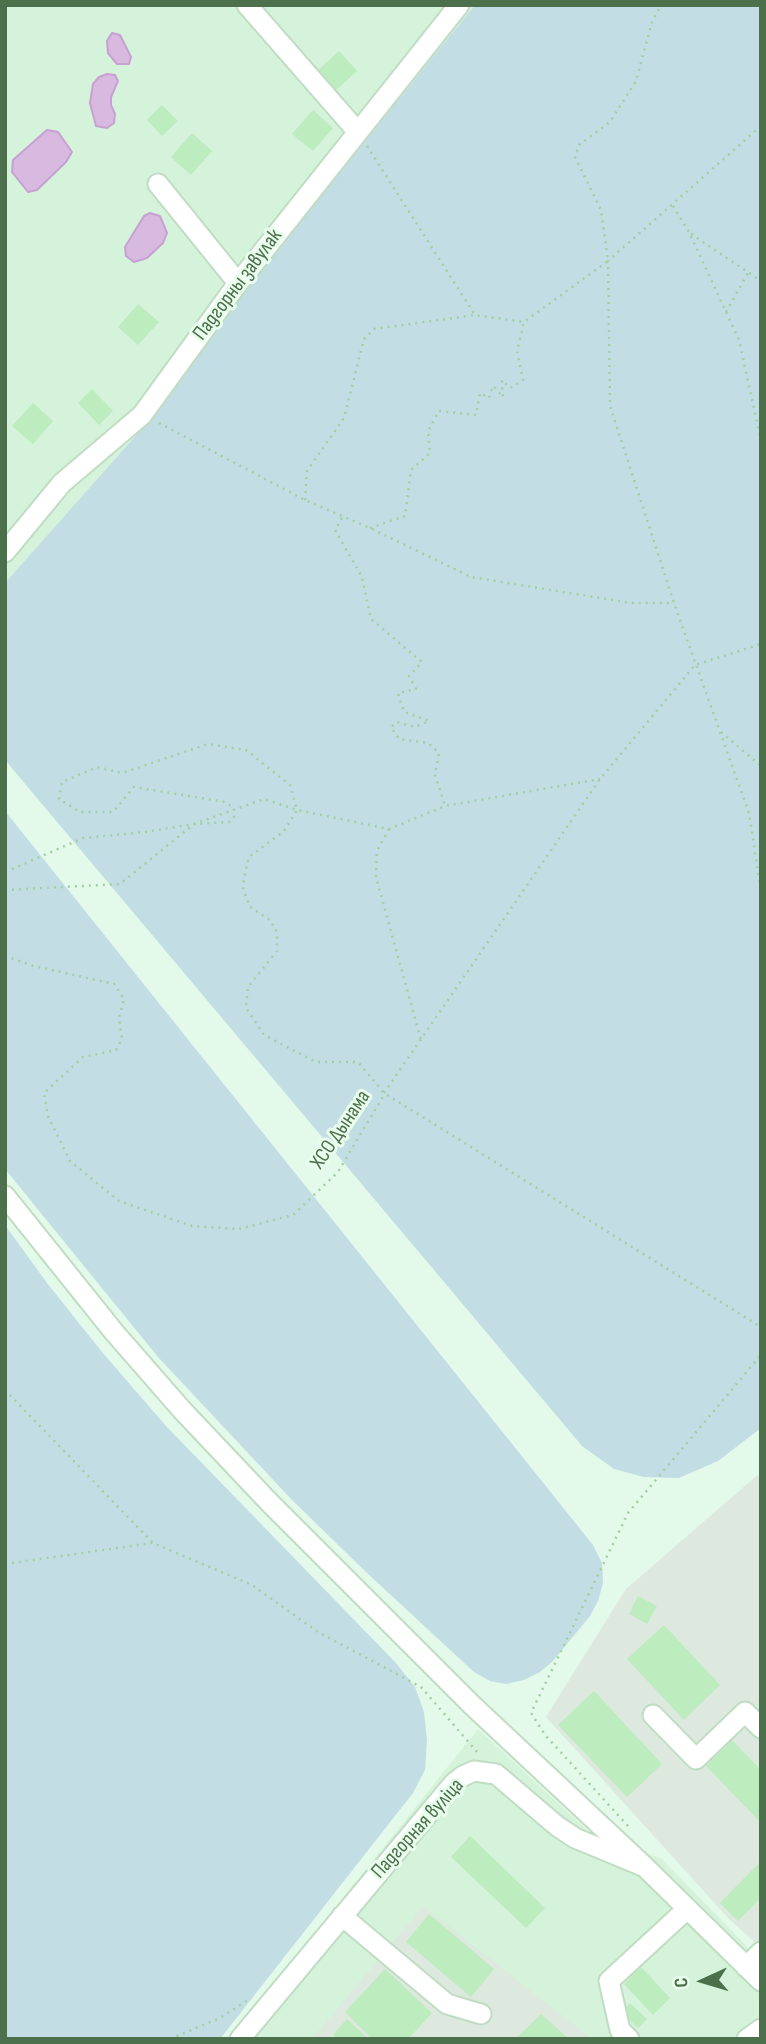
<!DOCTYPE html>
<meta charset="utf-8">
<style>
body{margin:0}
#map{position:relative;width:766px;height:2044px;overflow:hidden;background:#e3f9e9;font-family:"Sofia Sans Condensed",sans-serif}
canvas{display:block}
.frame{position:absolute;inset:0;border:7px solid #4c6f4c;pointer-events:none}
.north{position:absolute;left:668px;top:1946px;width:70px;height:70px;-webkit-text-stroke:5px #e9fded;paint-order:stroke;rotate:266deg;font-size:19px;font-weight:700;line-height:28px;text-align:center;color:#4c6f4c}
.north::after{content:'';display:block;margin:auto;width:24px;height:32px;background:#4c6f4c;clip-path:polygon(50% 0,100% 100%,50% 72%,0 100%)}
</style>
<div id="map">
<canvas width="766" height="2044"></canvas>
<div class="frame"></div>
<div class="north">С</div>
</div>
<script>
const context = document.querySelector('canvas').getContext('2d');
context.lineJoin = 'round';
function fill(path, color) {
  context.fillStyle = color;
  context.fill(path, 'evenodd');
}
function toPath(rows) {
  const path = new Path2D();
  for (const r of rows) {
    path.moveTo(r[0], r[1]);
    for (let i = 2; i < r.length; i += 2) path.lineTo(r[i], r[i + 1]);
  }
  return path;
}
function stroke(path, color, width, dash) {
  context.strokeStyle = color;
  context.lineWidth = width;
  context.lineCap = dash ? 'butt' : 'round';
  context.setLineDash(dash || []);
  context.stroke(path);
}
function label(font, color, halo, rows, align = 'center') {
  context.font = font + ' "Sofia Sans Condensed",sans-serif';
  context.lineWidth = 6;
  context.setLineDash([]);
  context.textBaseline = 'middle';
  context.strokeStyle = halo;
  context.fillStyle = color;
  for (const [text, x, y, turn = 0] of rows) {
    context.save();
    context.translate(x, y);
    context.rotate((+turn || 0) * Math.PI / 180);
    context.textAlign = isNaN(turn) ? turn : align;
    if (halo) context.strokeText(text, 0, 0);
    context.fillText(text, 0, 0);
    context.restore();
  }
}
fill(toPath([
 [5,5,475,5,280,245,138,433,5,583],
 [478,1729,588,1831,662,1859,761,1961,761,2039,242,2039,299,1953]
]), '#d5f2db');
fill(toPath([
 [761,1472,761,1948,729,1919,546,1717,626,1589],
 [423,1906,592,2039,312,2039]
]), '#dde9df');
fill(toPath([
 [475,5,761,5,761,1428,718,1461,679,1478,644,1477,614,1469,582,1446,5,760,5,583,138,433,280,245],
 [5,811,593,1545,602,1563,603,1583,598,1601,590,1616,553,1661,540,1672,524,1680,506,1684,490,1681,474,1672,367,1573,292,1500,158,1357,5,1169],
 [5,1225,47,1283,102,1352,166,1426,396,1663,415,1687,424,1712,427,1740,425,1770,413,1793,220,2039,5,2039]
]), '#c3dde5');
const water = toPath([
 [112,33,120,35,131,57,129,64,117,64,108,53,107,41,112,33],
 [107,74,115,75,118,81,111,97,111,105,115,114,114,123,107,128,96,126,90,103,93,84,99,77,107,74],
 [47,130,58,132,72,152,66,162,37,190,28,192,12,172,13,160,47,130],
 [150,213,160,216,167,233,163,243,147,258,134,262,126,256,125,247,144,216,150,213]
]);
fill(water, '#d8bae1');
stroke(water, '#c7a1d1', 2);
fill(toPath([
 [339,51,357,71,334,92,316,72],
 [162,105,178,121,162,136,147,120],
 [313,110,333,128,313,151,292,134],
 [192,133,212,151,191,175,171,157],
 [138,304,159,322,138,345,118,327],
 [92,389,113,411,99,425,78,403],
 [33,403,53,421,33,444,12,426],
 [638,1596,657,1606,647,1624,629,1614],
 [664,1625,720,1685,684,1720,627,1659],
 [594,1691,662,1764,627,1797,558,1725],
 [732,1740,761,1770,761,1823,706,1766],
 [470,1836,545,1908,526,1928,451,1857],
 [761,1861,761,1898,738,1921,720,1903],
 [429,1914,494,1969,471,1997,406,1942],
 [641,1967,670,1998,653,2015,624,1984],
 [385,1969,432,2013,408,2039,372,2039,345,2012],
 [630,2003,647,2019,638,2028,621,2012],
 [541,2014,569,2039,515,2039],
 [347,2019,368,2039,337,2039,333,2035]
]), '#bdecbf');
const minor = toPath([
 [247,5,357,131],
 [158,184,238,283],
 [5,552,62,483,142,415,238,283,459,5],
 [5,1196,114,1332,182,1410,268,1501,473,1706,645,1867],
 [653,1715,696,1759,745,1712,761,1728],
 [342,1916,447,2004,481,2014],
 [746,1967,761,1952],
 [240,2039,453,1784,463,1776,474,1771,496,1774,557,1826,575,1838,645,1867,761,1981],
 [629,2039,620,2030,609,1981,687,1909],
 [747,2039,761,2029]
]);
stroke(minor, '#c0ddc3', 23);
stroke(toPath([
 [761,126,608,261,610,406,674,603,749,813,761,891],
 [367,146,475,315],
 [673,206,689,232,739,340,761,440],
 [691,234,761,281],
 [726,312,748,273],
 [159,423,305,500,370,528,471,577,631,603,674,603],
 [305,500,307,471,344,418,364,339,374,329,475,315,524,322],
 [342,518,335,530,362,577,371,619,422,662,409,676,416,689,398,693,404,712,429,721,415,727,397,722,391,727,399,739,428,743,439,753,435,775,445,806],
 [370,528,405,516,411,470,430,453,428,431,439,411,476,415,480,393,489,398,493,386,503,397,502,380,510,388,523,380,517,351,524,322,608,261,601,210,575,157,579,145,610,122,636,81,652,22,661,5],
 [721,732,761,766],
 [389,829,377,851,376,877,421,1040],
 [5,870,10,870,83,838,145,832,194,824,229,822,234,817,234,808,225,802,134,787,113,812,80,812,59,799,62,782,97,767,122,773,208,744,246,750,290,785,297,810,284,831,249,857,244,878,243,889,250,907,270,920,277,932,277,951,248,987,246,1008,264,1035,316,1062,358,1062,384,1093,761,1327],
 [5,890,120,884,194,824,264,799,297,810,389,829,445,806,600,779],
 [5,956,34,966,114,984,124,999,119,1018,122,1038,116,1050,83,1057,44,1093,48,1116,70,1161,119,1201,192,1226,239,1229,293,1215,338,1172,385,1093],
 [384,1093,600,779,695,665,761,644],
 [5,1390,153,1543,252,1585,318,1632,421,1687,478,1753],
 [5,1564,153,1543],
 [628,1826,545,1735,531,1713,628,1513,761,1355],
 [170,2039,220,2018,251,1998]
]), '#a1d0a2', 2.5, [2, 5]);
stroke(minor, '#fff', 19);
label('21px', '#4c6f4c', '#e9fded', [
 ["Падгорны завулак",238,285,-53],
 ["XCO Дынама",341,1130,-56],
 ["Падгорная вуліца",418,1829,-48]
]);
</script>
